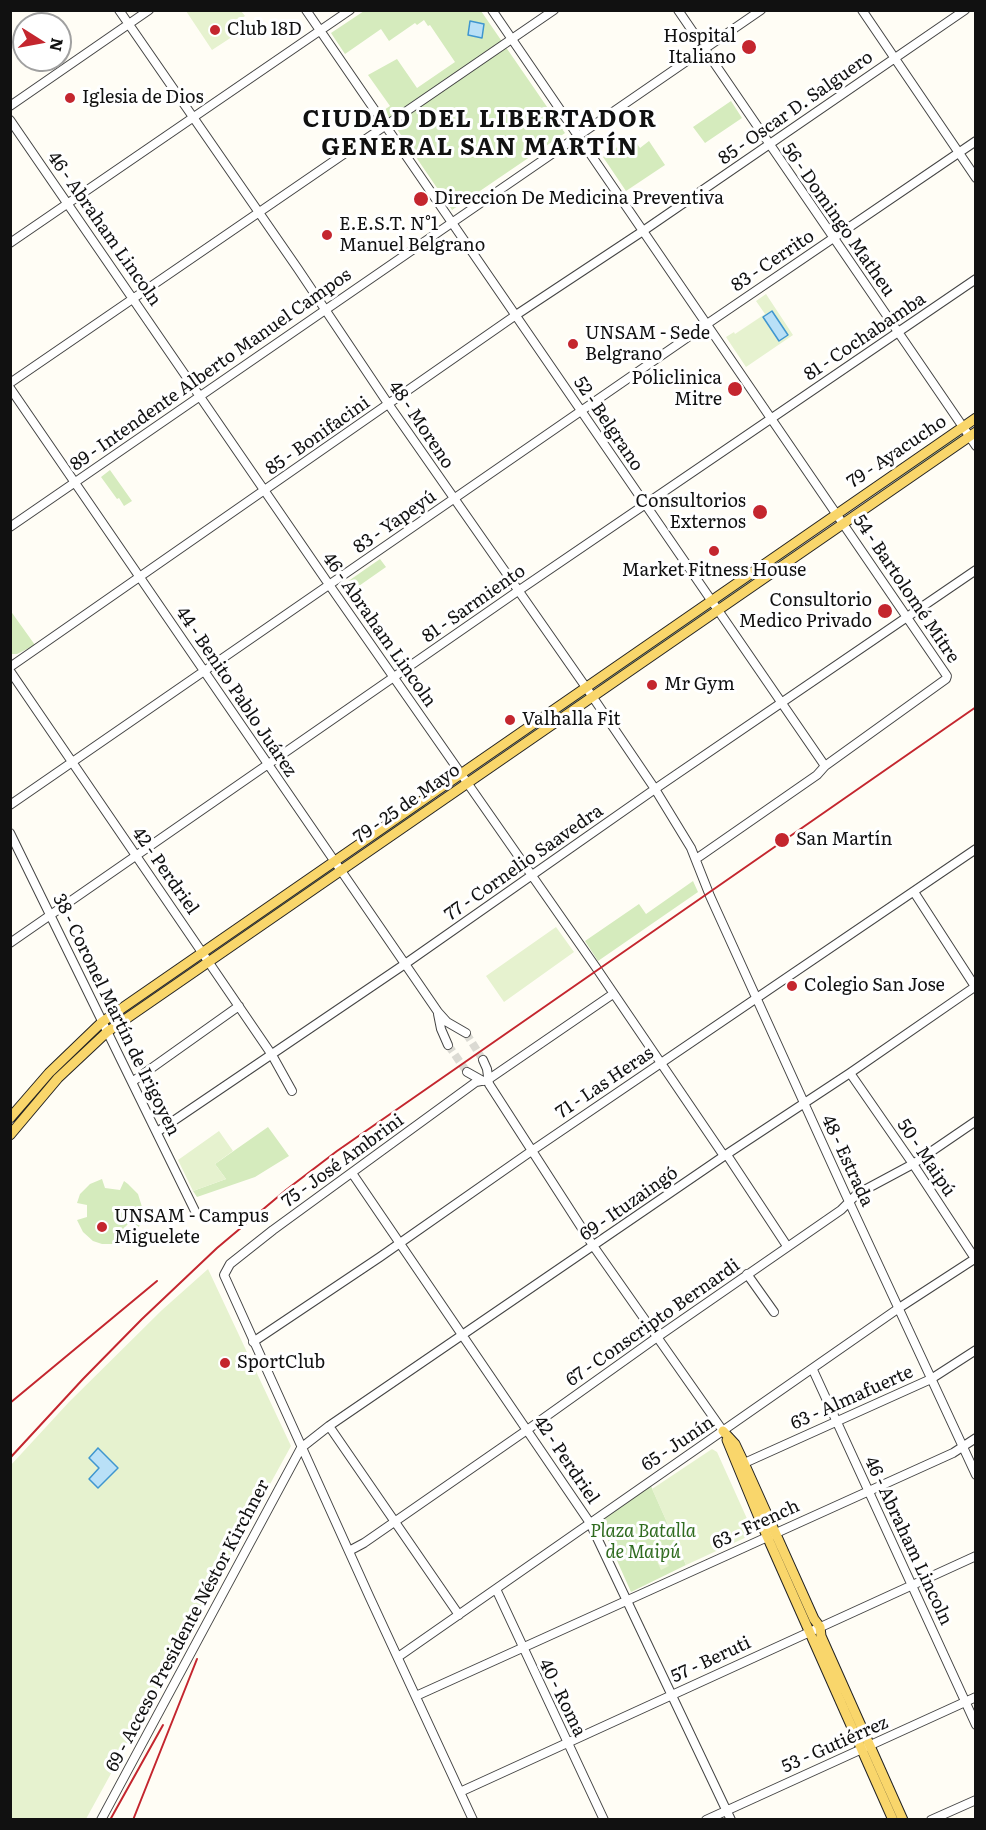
<!DOCTYPE html>
<meta charset="utf-8">
<style>
body{margin:0}
#map{position:relative;width:986px;height:1830px;overflow:hidden;background:#fffdf5;font-family:Literata,serif}
canvas{display:block}
.frame{position:absolute;inset:0;border:12px solid #111;pointer-events:none}
.north{position:absolute;left:12px;top:12px;width:60px;height:60px;box-sizing:border-box;background:#fff;border:2px solid #a0a0a0;border-radius:50%;rotate:101deg;font-size:16px;font-weight:700;line-height:24px;text-align:center;color:#111}
.north::after{content:'';display:block;margin:auto;width:21px;height:27px;background:#c4262e;clip-path:polygon(50% 0,100% 100%,50% 72%,0 100%)}
</style>
<div id="map">
<canvas width="986" height="1830"></canvas>
<div class="frame"></div>
<div class="north">N</div>
</div>
<script>
const context = document.querySelector('canvas').getContext('2d');
context.lineJoin = 'round';
function fill(path, color) {
  context.fillStyle = color;
  context.fill(path, 'evenodd');
}
function toPath(rows) {
  const path = new Path2D();
  for (const r of rows) {
    path.moveTo(r[0], r[1]);
    for (let i = 2; i < r.length; i += 2) path.lineTo(r[i], r[i + 1]);
  }
  return path;
}
function stroke(path, color, width, dash) {
  context.strokeStyle = color;
  context.lineWidth = width;
  context.lineCap = dash ? 'butt' : 'round';
  context.setLineDash(dash || []);
  context.stroke(path);
}
function label(font, color, halo, rows, align = 'center') {
  context.font = font + ' Literata,serif';
  context.lineWidth = 6;
  context.setLineDash([]);
  context.textBaseline = 'middle';
  context.strokeStyle = halo;
  context.fillStyle = color;
  for (const [text, x, y, turn = 0] of rows) {
    context.save();
    context.translate(x, y);
    context.rotate((+turn || 0) * Math.PI / 180);
    context.textAlign = isNaN(turn) ? turn : align;
    if (halo) context.strokeText(text, 0, 0);
    context.fillText(text, 0, 0);
    context.restore();
  }
}
fill(toPath([
 [364,11,481,11,565,133,452,210,384,110,390,106,368,75,397,59,417,88,455,62,430,25,428,26,424,20,417,25,415,23,389,41,381,29,345,54,331,33],
 [731,101,742,118,705,143,693,127],
 [632,137,640,148,649,141,665,165,626,191,603,157],
 [959,434,961,437,844,515,843,514],
 [110,470,132,501,124,506,119,498,117,499,101,477],
 [804,540,798,548,595,689,619,668],
 [380,559,386,567,346,595,347,582],
 [10,610,35,645,17,654,11,654],
 [585,693,585,696,470,774,470,773],
 [437,795,430,803,346,861,373,842,381,833],
 [333,867,334,869,217,950,242,932,252,922],
 [693,881,698,892,598,961,585,941,639,904,646,914],
 [268,1127,289,1156,255,1177,197,1197,193,1191,226,1179,215,1164],
 [102,1179,105,1188,120,1190,124,1181,128,1184,138,1194,142,1207,142,1216,139,1227,130,1222,121,1231,126,1240,115,1244,102,1244,93,1241,83,1232,77,1220,87,1217,87,1205,77,1203,80,1194,90,1184],
 [651,1486,686,1565,631,1592,599,1520]
]), '#d5ebbd');
fill(toPath([
 [186,11,241,11,245,16,229,27,235,35,212,50],
 [766,294,793,335,746,367,726,337,734,332,735,334,765,314,756,301],
 [556,927,574,952,504,1002,486,976],
 [219,1131,233,1151,215,1164,226,1179,193,1191,178,1160],
 [208,1269,291,1446,86,1819,11,1819,10,1466,69,1402,162,1310],
 [712,1449,717,1452,753,1532,751,1535,686,1565,652,1489],
 [661,1547,669,1566,661,1570,652,1551]
]), '#e6f2cf');
const water = toPath([
 [470,21,484,24,482,38,468,35,470,21],
 [772,311,788,335,779,341,763,317,772,311],
 [98,1448,118,1468,98,1488,89,1479,99,1468,89,1458,98,1448]
]);
fill(water, '#b9e0f7');
stroke(water, '#3f96cf', 1.5);
stroke(toPath([
 [466,1033,483,1060],
 [448,1045,467,1072]
]), '#dbdad3', 8, [8, 4]);
const minor = toPath([
 [119,10,298,269,389,405,592,696,655,789,691,848,710,896,845,1193,976,1475],
 [306,10,825,766],
 [492,10,947,676,946,679,825,766,817,775,696,859],
 [678,10,976,446],
 [862,10,976,178],
 [10,106,149,10],
 [10,120,330,586,595,966,724,1156],
 [10,243,350,10],
 [10,383,554,10],
 [10,388,438,1012,447,1022,466,1033],
 [10,527,761,10],
 [10,667,516,315,643,231,965,10],
 [10,671,272,1055,292,1091],
 [10,805,707,324,976,141],
 [10,833,195,1211],
 [914,892,976,988],
 [10,943,518,591,976,279],
 [438,1014,441,1029,448,1045],
 [483,1060,487,1069,489,1084,594,1247,723,1431],
 [467,1072,483,1081],
 [850,1073,913,1164,976,1260],
 [489,1079,613,994],
 [132,1082,239,1006],
 [157,1132,405,964,655,789,976,570],
 [727,1155,787,1246],
 [352,1173,590,1523,731,1820],
 [747,1274,774,1312],
 [253,1342,380,1257,533,1150,976,849],
 [813,1370,976,1725],
 [329,1426,459,1615],
 [740,1465,931,1379,976,1350],
 [349,1551,364,1543,527,1430,656,1338,841,1210,857,1194,913,1164,976,1121],
 [496,1589,604,1820],
 [398,1657,899,1308,976,1258],
 [416,1696,953,1453,976,1438],
 [460,1792,976,1556],
 [101,1820,301,1448,329,1426,724,1156,850,1073,976,986],
 [473,1820,370,1598,224,1275,230,1264,273,1230,476,1082,481,1081],
 [706,1820,976,1697],
 [931,1820,976,1800]
]);
const major = toPath([
 [10,1118,49,1073,102,1022,976,418],
 [10,1135,58,1078,107,1032,976,432],
 [723,1431,735,1444,744,1463,814,1619,820,1627,821,1636,903,1820],
 [727,1440,762,1525,893,1820]
]);
stroke(minor, '#444', 10);
stroke(major, '#222', 11);
stroke(minor, '#fff', 8);
stroke(major, '#f9d66b', 9);
stroke(toPath([
 [10,1403,157,1281],
 [10,1458,83,1379,142,1319,217,1248,286,1190,337,1151,976,707],
 [110,1820,163,1725],
 [133,1820,197,1659]
]), '#c4262e', 2);
for (const [x, y, r, color] of [
 [215,30,6,"#c4262e"],
 [749,47,8,"#c4262e"],
 [70,98,6,"#c4262e"],
 [421,199,8,"#c4262e"],
 [327,235,6,"#c4262e"],
 [573,344,6,"#c4262e"],
 [735,389,8,"#c4262e"],
 [760,512,8,"#c4262e"],
 [714,551,6,"#c4262e"],
 [885,611,8,"#c4262e"],
 [652,685,6,"#c4262e"],
 [510,720,6,"#c4262e"],
 [782,840,8,"#c4262e"],
 [792,986,6,"#c4262e"],
 [102,1227,6,"#c4262e"],
 [225,1363,6,"#c4262e"]
]) {
  const dot = new Path2D();
  dot.arc(x, y, r, 0, 2 * Math.PI);
  context.fillStyle = color;
  context.fill(dot);
  stroke(dot, '#fff', 2);
}
label('18px', '#111', '#fff', [
 ["Club 18D",227,30],
 ["Hospital",736,37,"right"],
 ["Italiano",736,58,"right"],
 ["Iglesia de Dios",82,98],
 ["Direccion De Medicina Preventiva",434,199],
 ["E.E.S.T. N°1",339,225],
 ["Manuel Belgrano",339,246],
 ["UNSAM - Sede",585,334],
 ["Belgrano",585,355],
 ["Policlinica",722,379,"right"],
 ["Mitre",722,400,"right"],
 ["Consultorios",746,502,"right"],
 ["Externos",746,523,"right"],
 ["Market Fitness House",714,571,"center"],
 ["Consultorio",872,601,"right"],
 ["Medico Privado",872,622,"right"],
 ["Mr Gym",664,685],
 ["Valhalla Fit",522,720],
 ["San Martín",796,840],
 ["Colegio San Jose",804,986],
 ["UNSAM - Campus",114,1217],
 ["Miguelete",114,1238],
 ["SportClub",237,1363]
], 'left');
label('18px', '#111', '#fff', [
 ["85 - Oscar D. Salguero",796,108,-35],
 ["56 - Domingo Matheu",838,220,55],
 ["46 - Abraham Lincoln",104,229,55],
 ["83 - Cerrito",773,261,-34],
 ["81 - Cochabamba",865,337,-34],
 ["89 - Intendente Alberto Manuel Campos",211,370,-35],
 ["52 - Belgrano",608,424,56],
 ["48 - Moreno",421,425,56],
 ["85 - Bonifacini",318,436,-35],
 ["79 - Ayacucho",897,452,-34],
 ["83 - Yapeyú",395,522,-35],
 ["54 - Bartolomé Mitre",906,589,56],
 ["81 - Sarmiento",474,604,-35],
 ["46 - Abraham Lincoln",379,630,55],
 ["44 - Benito Pablo Juárez",236,692,56],
 ["79 - 25 de Mayo",407,804,-35],
 ["77 - Cornelio Saavedra",524,863,-35],
 ["42 - Perdriel",165,871,55],
 ["38 - Coronel Martín de Irigoyen",116,1015,64],
 ["71 - Las Heras",605,1083,-34],
 ["50 - Maipú",926,1158,56],
 ["75 - José Ambrini",343,1161,-36],
 ["48 - Estrada",847,1161,65],
 ["69 - Ituzaingó",629,1204,-35],
 ["67 - Conscripto Bernardi",653,1323,-35],
 ["63 - Almafuerte",852,1398,-24],
 ["65 - Junín",678,1444,-34],
 ["42 - Perdriel",566,1460,56],
 ["63 - French",756,1525,-25],
 ["46 - Abraham Lincoln",908,1541,65],
 ["69 - Acceso Presidente Néstor Kirchner",188,1626,-62],
 ["57 - Beruti",711,1660,-25],
 ["40 - Roma",562,1698,64],
 ["53 - Gutiérrez",835,1745,-24]
]);
label('italic 18px', '#2f6b1f', '#fff', [
 ["Plaza Batalla",643,1532],
 ["de Maipú",643,1553]
]);
context.letterSpacing = '1.5px';
label('bold 24px', '#111', '#fff', [
 ["CIUDAD DEL LIBERTADOR",480,120],
 ["GENERAL SAN MARTÍN",480,148]
]);
context.letterSpacing = '0px';
</script>
